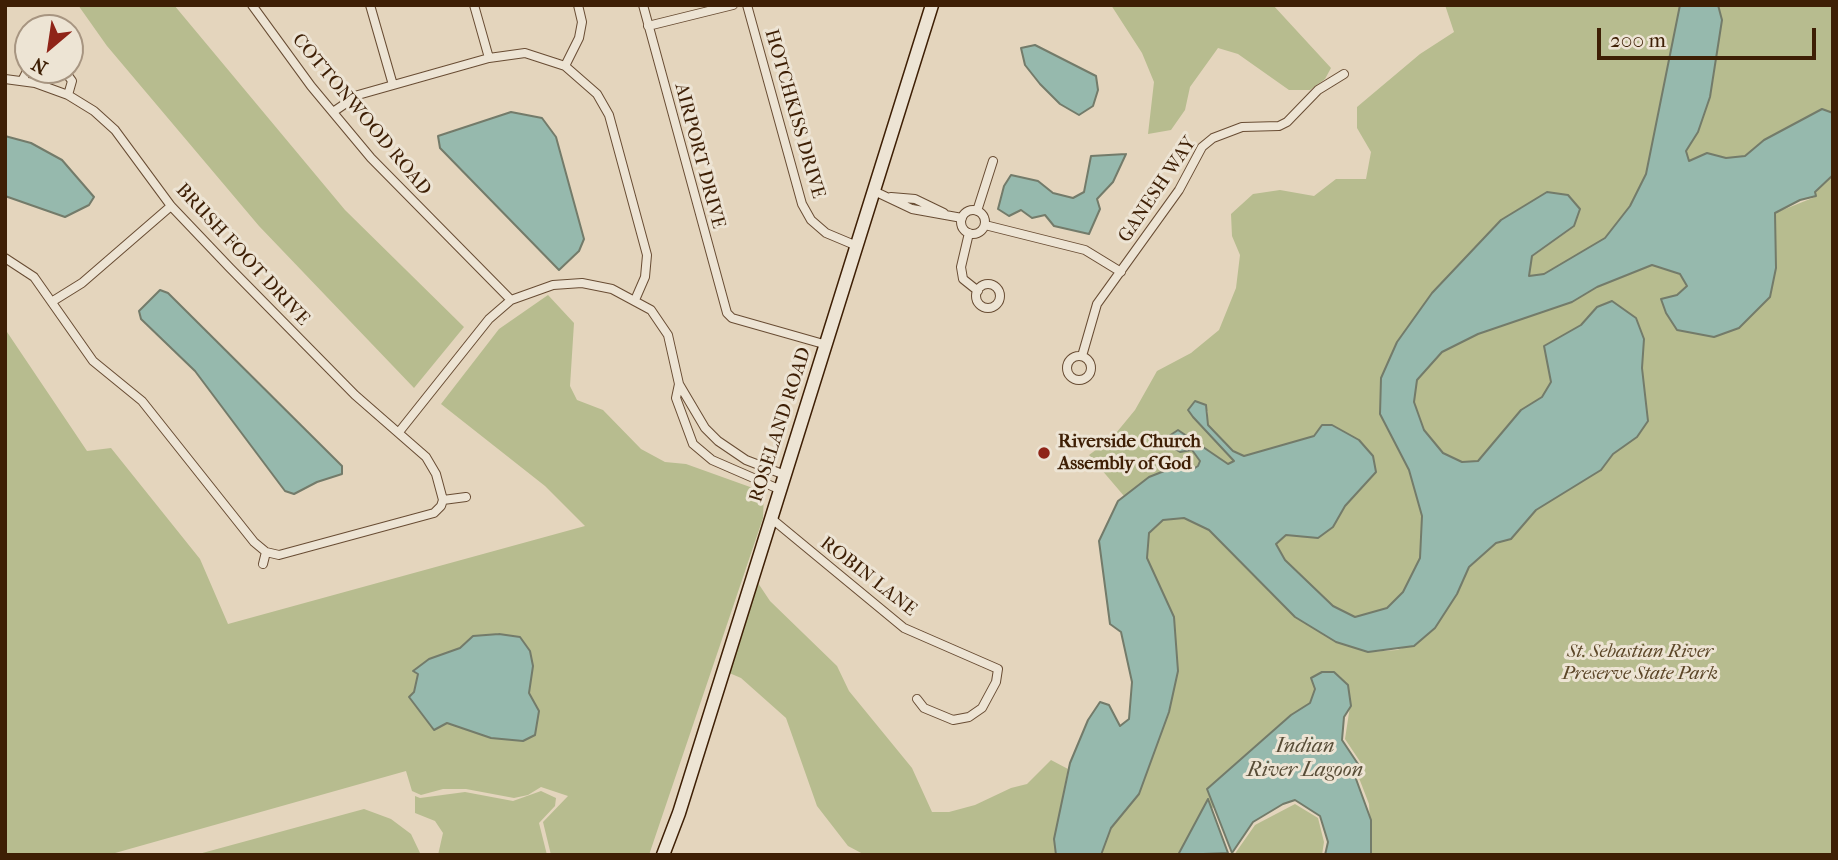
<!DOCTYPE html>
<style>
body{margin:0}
#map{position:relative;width:1838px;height:860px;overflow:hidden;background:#e4d5bd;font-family:"IM FELL French Canon",serif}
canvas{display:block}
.frame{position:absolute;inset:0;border:7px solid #3e1f05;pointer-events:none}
.north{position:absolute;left:14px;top:14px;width:70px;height:70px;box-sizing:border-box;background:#ede4d4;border:2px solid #a79581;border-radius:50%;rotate:209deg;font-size:19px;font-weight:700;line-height:28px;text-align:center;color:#3e1f05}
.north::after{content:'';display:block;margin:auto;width:24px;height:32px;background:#8f2418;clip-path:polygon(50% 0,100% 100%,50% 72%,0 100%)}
.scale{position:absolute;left:1597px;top:28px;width:219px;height:32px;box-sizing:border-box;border:4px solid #3e1f05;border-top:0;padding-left:9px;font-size:21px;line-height:24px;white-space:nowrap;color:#3e1f05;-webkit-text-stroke:5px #ede4d4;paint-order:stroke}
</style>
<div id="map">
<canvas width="1838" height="860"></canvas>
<div class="frame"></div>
<div class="north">N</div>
<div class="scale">200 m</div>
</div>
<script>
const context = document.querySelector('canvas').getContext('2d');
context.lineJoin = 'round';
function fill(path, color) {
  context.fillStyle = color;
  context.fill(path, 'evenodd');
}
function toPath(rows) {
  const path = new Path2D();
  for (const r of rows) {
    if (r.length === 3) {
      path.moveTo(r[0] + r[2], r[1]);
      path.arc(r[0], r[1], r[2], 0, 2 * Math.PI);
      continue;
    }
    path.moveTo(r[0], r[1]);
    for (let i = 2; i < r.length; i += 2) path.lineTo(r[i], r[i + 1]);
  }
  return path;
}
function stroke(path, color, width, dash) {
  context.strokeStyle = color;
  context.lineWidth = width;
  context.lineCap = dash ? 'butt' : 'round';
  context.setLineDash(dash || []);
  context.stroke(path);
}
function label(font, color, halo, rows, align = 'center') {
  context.font = font + ' "IM FELL French Canon",serif';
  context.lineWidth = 6;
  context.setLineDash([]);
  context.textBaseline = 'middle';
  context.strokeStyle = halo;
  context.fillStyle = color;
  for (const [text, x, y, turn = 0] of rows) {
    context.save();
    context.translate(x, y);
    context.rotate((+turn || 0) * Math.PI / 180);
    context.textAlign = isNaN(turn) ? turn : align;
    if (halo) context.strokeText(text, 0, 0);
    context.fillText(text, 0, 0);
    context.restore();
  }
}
fill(toPath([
 [78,5,174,5,345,210,464,327,414,388,259,226,107,46],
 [1111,5,1273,5,1331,68,1325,79,1310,90,1289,90,1238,54,1218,48,1190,87,1185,110,1171,130,1148,134,1154,82,1142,53],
 [1445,5,1680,5,1646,174,1630,206,1605,238,1544,274,1529,276,1532,257,1574,227,1501,220,1472,253,1380,414,1409,470,1422,516,1421,558,1403,592,1387,608,1355,617,1333,606,1312,587,1285,560,1276,544,1286,535,1318,538,1333,527,1345,506,1366,484,1322,425,1314,436,1244,457,1234,451,1208,425,1208,411,1188,410,1235,461,1228,465,1178,430,1170,447,1180,452,1192,450,1201,461,1198,466,1190,471,1177,466,1149,477,1124,496,1089,455,1112,438,1135,410,1157,371,1191,353,1219,330,1236,288,1240,255,1232,236,1231,214,1253,194,1280,190,1314,196,1336,179,1366,179,1371,152,1357,128,1357,107,1420,54,1454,32],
 [1718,5,1833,5,1833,113,1822,109,1764,140,1745,156,1726,158,1707,153,1689,162,1686,151,1698,132,1713,81,1722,20],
 [1833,175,1833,855,1372,855,1369,804,1359,778,1361,763,1345,739,1350,706,1207,812,1184,855,1101,855,1111,828,1139,794,1169,712,1142,554,1148,533,1163,520,1184,518,1209,530,1295,617,1336,642,1368,652,1397,650,1419,642,1435,628,1457,594,1469,567,1443,453,1424,430,1414,401,1417,380,1442,351,1478,334,1572,302,1597,287,1652,265,1681,274,1688,287,1678,295,1668,297,1697,334,1775,213,1815,197,1815,193,1824,182],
 [548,295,574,323,570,386,577,400,603,410,641,449,665,462,686,464,764,492,763,518,649,855,551,855,543,822,568,796,541,787,528,795,514,798,466,789,443,789,421,795,412,791,406,771,108,855,5,855,5,329,87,451,111,448,200,559,228,624,585,526,545,486,441,404,499,329],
 [756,580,770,601,837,666,849,691,912,768,932,812,949,812,975,805,1011,788,1027,784,1051,760,1068,769,1054,839,1056,855,865,855,848,846,817,806,786,718,741,678,727,672],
 [541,791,556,798,555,806,539,823,547,855,438,855,443,833,435,821,415,813,415,796,420,798,465,792,513,801],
 [1295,804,1318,818,1324,842,1322,855,1234,855,1255,825],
 [364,809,391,819,411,834,421,855,195,855]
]), '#b7bc8f');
const water = toPath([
 [1680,5,1718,5,1722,20,1710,97,1698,132,1686,151,1689,161,1707,153,1726,158,1745,156,1764,140,1822,109,1833,113,1833,175,1815,192,1816,196,1800,200,1775,213,1776,268,1770,297,1739,328,1714,337,1677,330,1666,313,1661,299,1677,295,1687,286,1680,274,1652,265,1597,287,1572,302,1478,334,1442,352,1417,380,1414,402,1424,430,1443,453,1462,462,1478,461,1521,410,1542,397,1551,382,1544,346,1581,325,1597,307,1612,301,1636,318,1644,339,1642,368,1648,421,1637,437,1613,454,1601,470,1536,510,1511,539,1496,543,1469,567,1457,594,1435,628,1414,646,1368,652,1336,642,1295,617,1209,530,1184,518,1163,520,1149,533,1147,558,1174,617,1178,671,1169,712,1139,794,1111,828,1101,855,1056,855,1054,839,1070,763,1088,720,1100,702,1109,705,1120,726,1129,719,1132,682,1121,632,1110,624,1099,541,1118,501,1149,477,1177,466,1190,471,1198,466,1200,461,1192,450,1180,452,1167,444,1169,436,1178,430,1228,464,1234,461,1193,417,1188,410,1195,401,1206,405,1208,425,1233,451,1244,456,1314,436,1322,425,1332,425,1359,440,1373,456,1376,472,1345,506,1333,527,1318,538,1286,535,1276,544,1285,560,1333,606,1355,617,1387,608,1403,592,1420,558,1422,516,1409,470,1380,414,1381,378,1397,342,1432,293,1501,220,1547,192,1568,195,1580,209,1574,226,1532,256,1529,276,1544,274,1605,238,1630,206,1646,174,1680,5],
 [1035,45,1096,76,1098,90,1093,106,1079,115,1060,104,1040,84,1025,65,1021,48,1035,45],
 [511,112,542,118,556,137,584,239,579,251,559,270,440,148,438,136,511,112],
 [5,136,31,143,62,160,94,197,89,205,65,217,5,196,5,136],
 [1126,154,1113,182,1097,199,1100,209,1089,234,1054,226,1045,215,1032,218,1021,210,1009,216,998,209,1004,186,1011,175,1038,181,1053,193,1073,198,1084,192,1091,156,1126,154],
 [160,290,168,293,342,466,342,474,317,482,294,494,285,491,195,371,141,319,139,311,160,290],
 [499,634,520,637,530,651,533,666,529,693,539,711,535,735,523,741,491,738,447,723,434,730,409,697,414,692,418,674,413,671,429,659,460,648,473,636,499,634],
 [1322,672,1334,672,1348,685,1351,706,1344,717,1342,740,1358,764,1356,779,1371,820,1371,855,1325,855,1328,842,1320,816,1295,800,1283,804,1253,822,1232,853,1207,789,1291,715,1310,703,1315,689,1311,678,1322,672],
 [1208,799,1228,853,1178,855,1208,799]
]);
fill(water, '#96b9ad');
stroke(water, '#737b6a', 2);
const minor = toPath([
 [252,5,311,86,371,158,511,300],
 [370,5,393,85],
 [474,5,489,58],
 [643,5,727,313,732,318,827,345],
 [747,5,802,204,811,220,826,233,857,246],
 [648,26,733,5],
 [565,66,579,38,582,22,578,5],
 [64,70,72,81,68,95],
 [5,79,35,83,68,95,94,111,115,130,171,206,230,268,355,395,426,457,436,474,443,500,441,506,434,513,279,555,266,552,254,542,142,401,93,361,34,277,5,258],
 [22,81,28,69],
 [333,112,358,95,489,58,525,53,565,66,597,94,609,115,647,255,645,277,635,300],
 [874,191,912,209,962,218],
 [891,197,915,199,944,213],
 [973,222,12],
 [977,211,993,161],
 [985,225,1085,250,1121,272],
 [969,233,961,267,963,279,978,291],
 [988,296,12],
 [53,301,82,283,171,206],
 [1082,356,1097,304,1179,190,1202,147,1213,138,1242,127,1279,126,1287,122,1318,90,1344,74],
 [1079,368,12],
 [679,384,705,428,718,441,746,460,785,475],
 [399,432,489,319,511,300,553,285,582,283,612,289,651,310,668,335,679,384,676,398,693,444,712,460,781,490],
 [443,500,466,497],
 [772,519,904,628,998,669,996,682,982,708,969,717,953,720,924,708,917,699],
 [263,564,266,552]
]);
const secondary = toPath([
 [663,855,679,813,932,5]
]);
stroke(minor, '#684c33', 10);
stroke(secondary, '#3e1f05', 15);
stroke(minor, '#ede4d4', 8);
stroke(secondary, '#ede4d4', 12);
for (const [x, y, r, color] of [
 [1044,453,7,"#8f2418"]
]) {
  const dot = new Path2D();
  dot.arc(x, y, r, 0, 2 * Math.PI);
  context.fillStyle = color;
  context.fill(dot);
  stroke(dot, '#ede4d4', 2.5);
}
label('19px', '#3e1f05', '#ede4d4', [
 ["HOTCHKISS DRIVE",794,114,74],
 ["COTTONWOOD ROAD",361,115,50],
 ["AIRPORT DRIVE",699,156,75],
 ["GANESH WAY",1158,190,-56],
 ["BRUSH FOOT DRIVE",242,255,47],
 ["ROSELAND ROAD",781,425,-72],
 ["ROBIN LANE",868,577,38]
]);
label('bold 19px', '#3e1f05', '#ede4d4', [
 ["Riverside Church",1058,442],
 ["Assembly of God",1058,464]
], 'left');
label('italic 19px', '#5c4628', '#ede4d4', [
 ["St. Sebastian River",1640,652],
 ["Preserve State Park",1640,674]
]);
label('italic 21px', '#584d37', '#ede4d4', [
 ["Indian",1305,747],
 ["River Lagoon",1305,771]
]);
</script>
